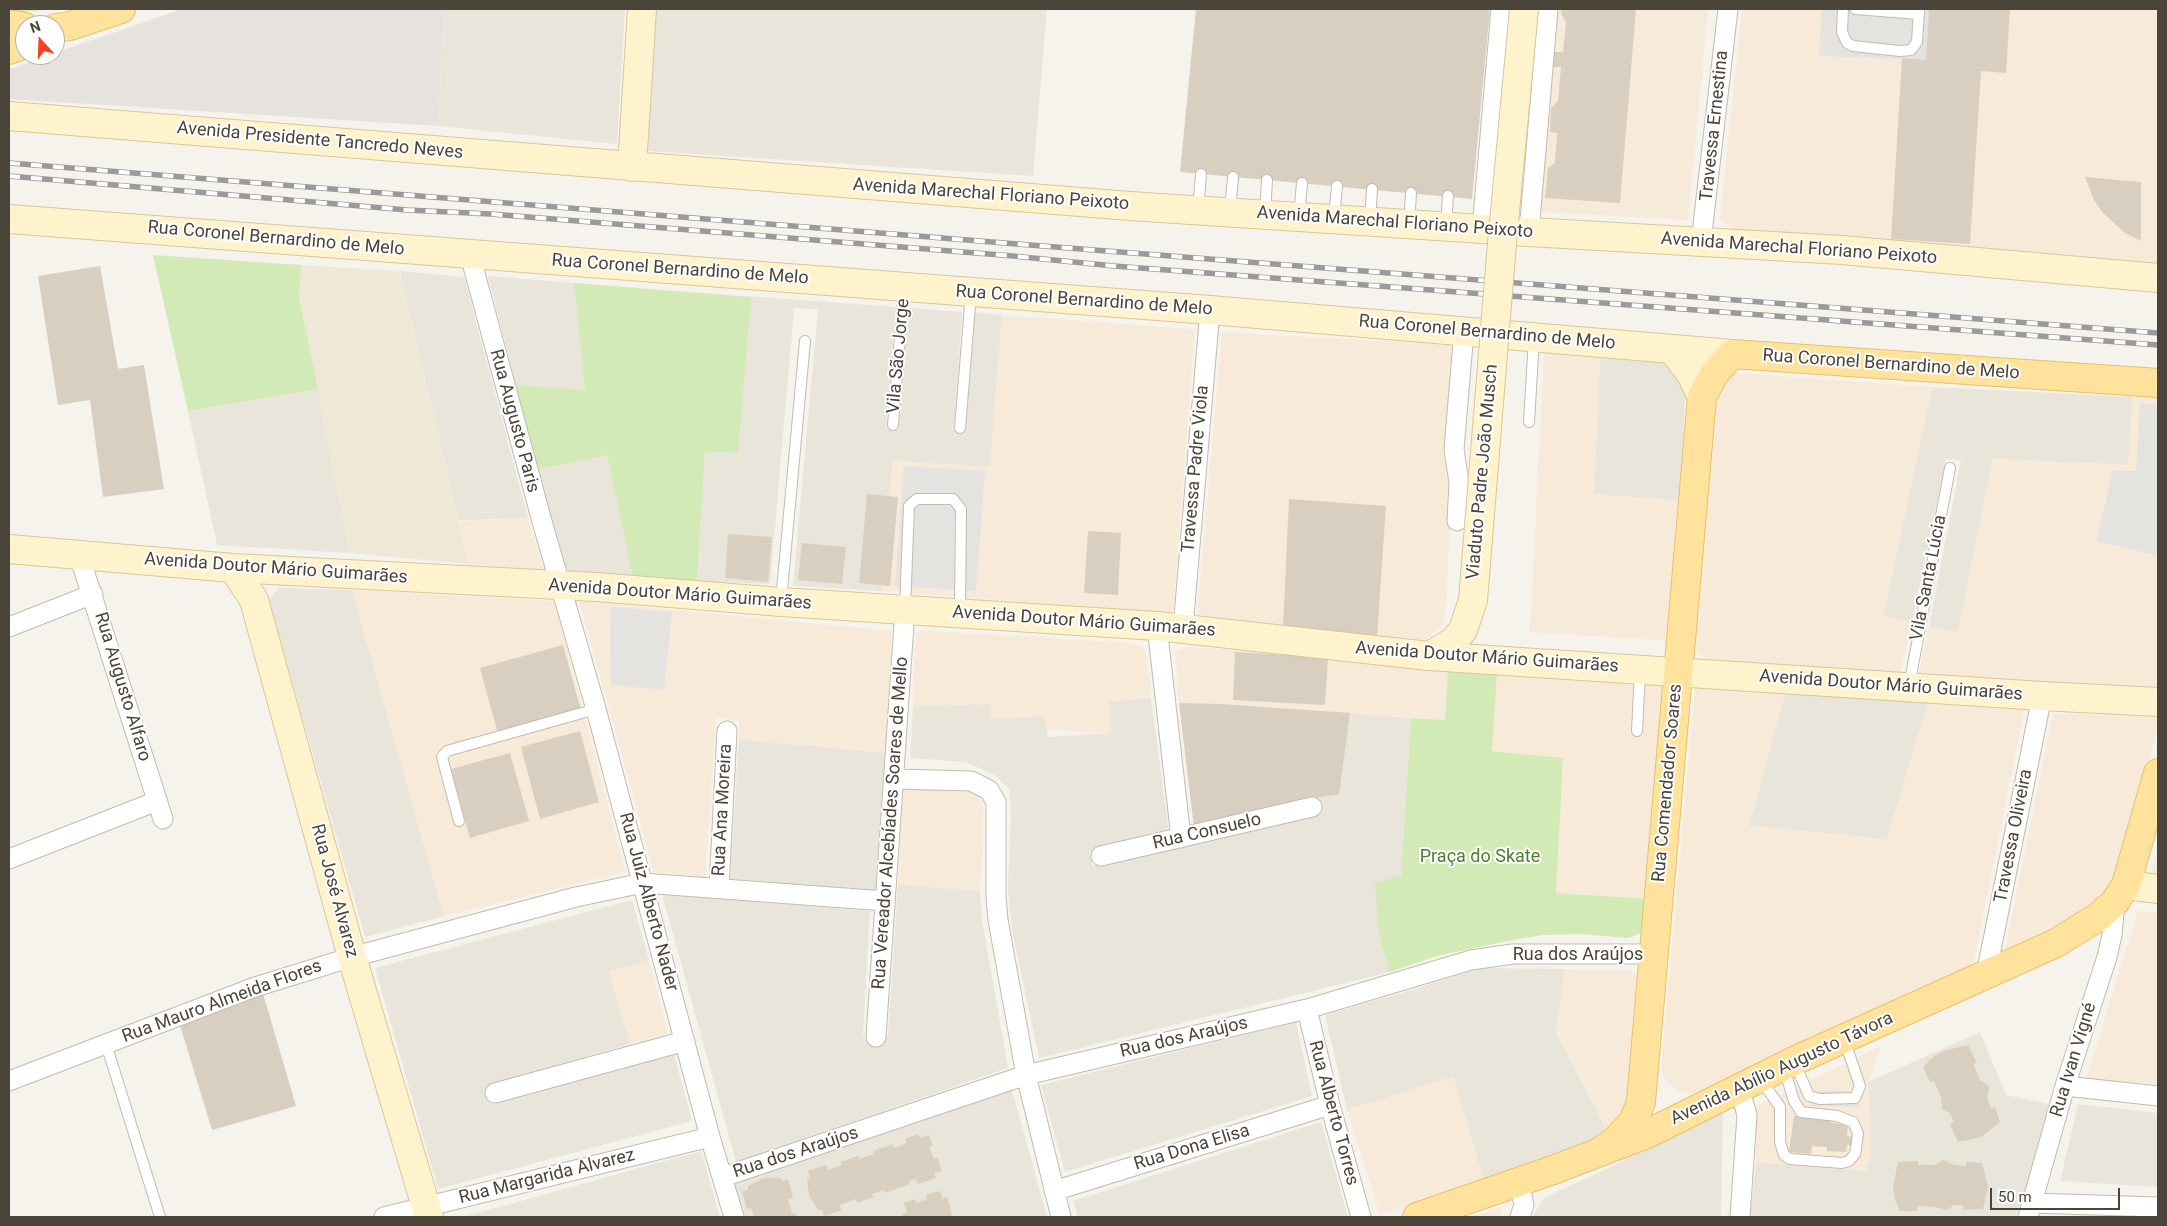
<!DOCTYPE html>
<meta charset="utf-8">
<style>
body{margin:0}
#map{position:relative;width:2167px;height:1226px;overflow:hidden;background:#f6f3ec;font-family:Roboto,sans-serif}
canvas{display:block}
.frame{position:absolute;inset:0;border:10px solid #4b4439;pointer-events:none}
.north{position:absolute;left:15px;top:15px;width:50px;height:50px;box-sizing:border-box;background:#fff;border:1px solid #b7b4b0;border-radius:50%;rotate:340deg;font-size:14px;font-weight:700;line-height:20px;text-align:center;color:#4b4439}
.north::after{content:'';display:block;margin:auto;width:18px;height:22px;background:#fc3f1d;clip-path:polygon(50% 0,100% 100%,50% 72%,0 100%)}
.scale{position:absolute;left:1990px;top:1188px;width:130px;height:22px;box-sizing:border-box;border:2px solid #4b4439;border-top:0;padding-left:6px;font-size:15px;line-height:18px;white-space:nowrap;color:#4b4439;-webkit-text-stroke:4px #fff;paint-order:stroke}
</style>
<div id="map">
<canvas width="2167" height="1226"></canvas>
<div class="frame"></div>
<div class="north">N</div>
<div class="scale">50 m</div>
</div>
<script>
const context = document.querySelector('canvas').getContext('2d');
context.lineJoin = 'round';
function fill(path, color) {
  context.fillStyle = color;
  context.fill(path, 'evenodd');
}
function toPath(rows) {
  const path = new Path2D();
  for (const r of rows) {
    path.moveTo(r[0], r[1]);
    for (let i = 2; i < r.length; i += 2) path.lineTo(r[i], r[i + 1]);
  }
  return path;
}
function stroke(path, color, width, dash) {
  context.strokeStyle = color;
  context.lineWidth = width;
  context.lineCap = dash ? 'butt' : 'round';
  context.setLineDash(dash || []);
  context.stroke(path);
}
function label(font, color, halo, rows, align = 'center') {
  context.font = font + ' Roboto,sans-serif';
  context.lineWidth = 4;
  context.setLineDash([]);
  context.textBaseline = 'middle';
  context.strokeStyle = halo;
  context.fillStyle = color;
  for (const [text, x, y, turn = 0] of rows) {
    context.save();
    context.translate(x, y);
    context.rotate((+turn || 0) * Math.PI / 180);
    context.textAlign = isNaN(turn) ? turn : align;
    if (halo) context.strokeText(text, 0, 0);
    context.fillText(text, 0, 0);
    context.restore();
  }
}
fill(toPath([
 [444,9,625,9,617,144,438,126],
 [655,9,1047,9,1033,176,648,151],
 [400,271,464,277,528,518,458,520],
 [488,276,574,283,585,390,516,385],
 [746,296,896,307,886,428,899,429,909,308,962,312,954,431,965,432,975,312,1002,315,990,468,893,461,882,591,793,586,818,309,794,308,770,584,697,581,705,452,738,453],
 [1600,358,1665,363,1677,376,1685,397,1681,501,1594,494],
 [1932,387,2133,397,2128,465,1993,459,1958,632,1929,627,1961,460,1946,459,1912,623,1883,617],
 [318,389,350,553,217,545,188,411],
 [607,455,633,579,578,575,568,572,558,550,536,470],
 [279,588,352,590,444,916,365,937,269,600],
 [1785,693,1928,703,1887,839,1749,826],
 [1151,698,1169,833,1089,852,1093,866,1318,814,1314,798,1194,827,1179,703,1221,704,1411,718,1401,876,1379,935,1390,972,1039,1058,1012,930,1008,889,1011,808,1009,788,994,775,966,762,910,758,913,706,991,704,991,718,1045,716,1048,737,1111,733,1109,701],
 [739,739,886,753,876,891,730,879],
 [898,884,980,891,982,920,1008,1068,736,1162,662,894,870,911,863,1034,866,1043,888,1036],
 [632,900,649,960,609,972,630,1044,489,1085,494,1104,674,1054,692,1121,438,1189,375,968],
 [1480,968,1565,969,1556,1032,1608,1132,1574,1148,1484,1181,1453,1077,1347,1110,1325,1015,1409,991],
 [1296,1022,1312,1096,1065,1172,1041,1085],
 [1980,1032,2006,1095,2054,1105,2016,1217,1750,1217,1756,1162,1865,1171,1871,1159,1868,1082],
 [1011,1086,1047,1217,743,1217,732,1179],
 [2078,1104,2158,1113,2158,1187,2060,1181],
 [1723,1110,1721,1217,1532,1217,1544,1198,1611,1167],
 [1321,1122,1348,1217,1078,1217,1073,1201],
 [701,1151,720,1217,463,1217]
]), '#eae5da');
fill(toPath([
 [1553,9,1708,9,1688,220,1540,212],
 [1742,9,2158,9,2158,264,1736,230,1720,219],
 [1002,315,1195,329,1173,613,882,591,893,460,990,467],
 [1222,332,1452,345,1446,475,1452,503,1444,623,1421,644,1197,619],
 [1544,353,1600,358,1594,494,1681,501,1670,641,1530,632],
 [1723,372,1932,387,1883,616,1912,623,1899,678,1706,659,1696,652,1694,640,1715,395],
 [2133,397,2158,398,2158,691,1918,677,1929,627,1958,632,1993,459,2128,465],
 [528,518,544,570,468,564,458,521],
 [352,590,555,601,625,872,444,916],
 [579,601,892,631,886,753,739,739,739,720,716,718,705,877,654,872],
 [916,630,1132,643,1143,648,1147,657,1151,698,1109,701,1111,733,1047,729,1045,716,991,718,990,704,913,706],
 [1186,647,1337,655,1448,669,1445,720,1221,704,1179,703,1175,652],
 [1497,673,1662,685,1650,899,1556,893,1563,758,1491,751],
 [1695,688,1785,693,1749,826,1887,839,1928,703,2024,710,1973,966,1708,1090,1692,1093,1680,1092,1671,1086,1665,1080,1661,1067],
 [2053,713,2158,717,2158,726,2121,868,2111,886,2097,899,2059,923,2005,949],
 [903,788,976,793,984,805,980,891,898,884],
 [2158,850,2158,877,2150,876],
 [2138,911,2158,912,2158,1084,2086,1079],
 [649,960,668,1034,630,1044,609,972],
 [1565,969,1627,970,1638,976,1632,1103,1608,1132,1556,1031],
 [1881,1046,1868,1082,1871,1159,1865,1171,1756,1162,1755,1107],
 [1453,1077,1484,1181,1380,1215,1347,1110],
 [1501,1208,1501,1217,1470,1217]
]), '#f7ead8');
fill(toPath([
 [182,9,444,9,438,126,9,99,9,69,55,55,55,53]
]), '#e6e2dd');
fill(toPath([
 [301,265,400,271,468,564,350,553,299,297]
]), '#efe8d6');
fill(toPath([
 [9,9,62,9,18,12],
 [153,255,301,265,299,297,318,389,188,411],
 [574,283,751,297,738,453,705,452,697,581,633,579,607,455,536,470,516,385,585,390],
 [1448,669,1497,673,1492,751,1563,758,1556,893,1650,899,1644,932,1628,938,1581,934,1543,935,1507,941,1437,956,1390,972,1379,935,1375,883,1401,876,1411,718,1445,720]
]), '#d2eab5');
fill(toPath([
 [1822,9,1929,9,1926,60,1819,56],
 [2140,403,2158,405,2158,556,2097,541,2112,471,2136,471],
 [904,466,985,471,976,591,895,586],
 [610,607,672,612,664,690,611,685],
 [1813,1091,1858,1091,1859,1107,1812,1106]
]), '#e5e3e0');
fill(toPath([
 [1196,9,1490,9,1472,199,1180,172],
 [1562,9,1636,9,1620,203,1545,198,1548,168,1555,163,1557,133,1550,132,1551,108,1558,101,1561,67,1553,67,1554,52,1563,52,1566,22,1561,14],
 [1929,9,2010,9,2006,73,1981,71,1970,244,1891,239,1902,58,1926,60],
 [2085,177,2141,182,2141,241,2125,233,2103,213,2094,200],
 [100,266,118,369,144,365,164,489,103,497,90,400,58,405,38,276],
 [867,494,898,497,890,586,859,583],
 [1289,499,1386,506,1377,637,1283,628],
 [1088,531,1121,533,1118,595,1084,593],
 [728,534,772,537,768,582,725,578],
 [802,543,846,547,842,584,798,580],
 [563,645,581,711,498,734,480,668],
 [1235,652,1328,657,1325,705,1233,700],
 [1179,703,1221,704,1350,713,1339,794,1314,798,1194,827],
 [580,731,599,802,540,819,521,747],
 [510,753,529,821,470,838,451,769],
 [262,990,296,1106,212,1130,179,1022],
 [1968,1045,1977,1063,1973,1064,1980,1080,1988,1085,1989,1089,1987,1097,1991,1108,1995,1107,2000,1122,1981,1137,1958,1142,1950,1124,1954,1122,1950,1113,1942,1109,1941,1097,1934,1081,1930,1082,1923,1067,1932,1058,1943,1051],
 [1794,1116,1830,1117,1831,1123,1848,1124,1847,1136,1855,1138,1855,1146,1847,1145,1846,1152,1827,1151,1827,1147,1812,1146,1811,1154,1789,1152],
 [918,1134,920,1138,929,1135,933,1146,929,1147,934,1159,937,1157,942,1171,934,1173,936,1178,918,1184,916,1179,909,1181,910,1184,885,1193,884,1190,872,1194,873,1197,857,1203,856,1199,840,1205,841,1210,824,1216,822,1210,818,1210,809,1195,807,1179,810,1178,808,1171,826,1165,828,1170,842,1165,841,1162,858,1156,859,1159,874,1154,873,1151,893,1144,894,1148,907,1143,905,1139],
 [1943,1160,1954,1165,1966,1166,1966,1162,1982,1163,1988,1187,1983,1209,1963,1210,1963,1205,1954,1205,1947,1210,1935,1207,1918,1206,1917,1211,1900,1211,1895,1200,1893,1187,1898,1162,1918,1161,1918,1165,1935,1165],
 [764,1178,781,1178,782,1181,788,1179,793,1198,788,1199,792,1214,795,1213,796,1217,754,1217,751,1208,747,1209,742,1191,748,1190,748,1186],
 [940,1191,942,1199,947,1197,952,1215,946,1217,903,1217,902,1214,907,1212,904,1203,915,1199,916,1203,927,1199,926,1195]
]), '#d8cfc1');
const lane = toPath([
 [1843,9,1842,32,1847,43,1853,46,1900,51,1911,50,1917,42,1919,9],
 [1855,9,1919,14],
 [1198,210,1201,174],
 [1230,211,1233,177],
 [1265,214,1267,180],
 [1299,217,1302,183],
 [1334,218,1337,186],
 [1370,221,1372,189],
 [1409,224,1411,193],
 [1446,225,1448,196],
 [1529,422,1534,338],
 [893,425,904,288],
 [960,428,971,293],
 [781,601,805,341],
 [905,609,909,506,917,499,953,499,961,509,960,611],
 [1909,686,1950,468],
 [1637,731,1640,671],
 [459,821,442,757,447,751,596,709],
 [106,1044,160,1217],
 [1795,1063,1809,1096,1820,1099,1855,1098,1860,1086,1844,1039],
 [1761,1080,1780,1107,1780,1142,1784,1155,1790,1159,1842,1163,1849,1161,1855,1154,1856,1149,1858,1133,1853,1122,1837,1116,1801,1112,1794,1101,1784,1068]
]);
const street = toPath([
 [1482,229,1501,9],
 [1529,232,1548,9],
 [1701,242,1728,9],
 [470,255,543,525,596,709,710,1137,734,1217],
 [1457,521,1459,483,1454,449,1464,331],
 [79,555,163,819],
 [1157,626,1181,838],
 [9,627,93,594],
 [1183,628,1210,310],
 [894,779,971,781,989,790,996,802,996,897,998,920,1026,1075,1061,1217],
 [1101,856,1312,807],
 [9,859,157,801],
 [719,888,727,731],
 [1986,975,2042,696],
 [1307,1009,1330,1105,1361,1217],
 [876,1037,905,609],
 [9,1081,255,987,352,957,576,897,643,883,885,901],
 [2065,1086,2158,1096],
 [1739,1087,1747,1115,1740,1217],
 [495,1093,685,1041],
 [723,1177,1026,1075,1307,1009,1471,960,1513,954,1654,954],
 [1519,1182,1524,1205,1520,1217],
 [1054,1191,1330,1105],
 [2032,1203,2158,1207],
 [384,1217,710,1137],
 [2028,1217,2065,1086,2107,957,2112,935,2115,902]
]);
const secondary = toPath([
 [9,116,1130,206,1529,232,1842,250,2158,278],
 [632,167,642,9],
 [9,219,1210,310,1732,354],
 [1672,349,1691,374,1702,397],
 [9,549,233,568,596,587,781,602,1157,626,1429,656,2042,696,2158,702],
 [233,568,254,600,352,957,429,1217],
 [1429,656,1454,641,1463,630,1473,600],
 [2126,885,2158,889]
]);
const primary = toPath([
 [9,24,25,27],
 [55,28,70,26,121,9],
 [9,50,25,44],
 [1599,1152,1614,1142,1633,1122,1641,1102,1702,397,1714,374,1732,354,2158,383],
 [1417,1217,1553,1170,1647,1134,1794,1061,2056,943,2098,917,2115,902,2126,885,2158,773]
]);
stroke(lane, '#c2bbae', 12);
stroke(street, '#c2bbae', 21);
stroke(secondary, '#d6c79b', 30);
stroke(primary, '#e6c16a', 30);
stroke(lane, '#fff', 10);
stroke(street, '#fff', 19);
stroke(secondary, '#fff3cd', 28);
stroke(primary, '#ffe39c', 28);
const rail = toPath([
 [9,163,1017,244,2158,333],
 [9,176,407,210,491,214,1013,256,1114,266,2158,345]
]);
stroke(rail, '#9a9a9a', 5.5);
stroke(rail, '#fff', 4, [11]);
const secondaryBridge = toPath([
 [1473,600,1502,243,1524,9]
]);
stroke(secondaryBridge, '#d6c79b', 30, []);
stroke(secondaryBridge, '#fff3cd', 28);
label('18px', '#4b4439', '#fff', [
 ["Travessa Ernestina",1715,126,-84],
 ["Avenida Presidente Tancredo Neves",320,141,5],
 ["Avenida Marechal Floriano Peixoto",991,195,4],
 ["Avenida Marechal Floriano Peixoto",1395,223,4],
 ["Rua Coronel Bernardino de Melo",276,239,5],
 ["Avenida Marechal Floriano Peixoto",1799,249,4],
 ["Rua Coronel Bernardino de Melo",680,270,4],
 ["Rua Coronel Bernardino de Melo",1084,301,4],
 ["Rua Coronel Bernardino de Melo",1487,333,5],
 ["Vila São Jorge",899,356,-85],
 ["Rua Coronel Bernardino de Melo",1891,365,4],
 ["Rua Augusto Paris",514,421,75],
 ["Travessa Padre Viola",1196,469,-85],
 ["Viaduto Padre João Musch",1483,472,-85],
 ["Avenida Doutor Mário Guimarães",276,569,4],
 ["Vila Santa Lúcia",1929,578,-79],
 ["Avenida Doutor Mário Guimarães",680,595,4],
 ["Avenida Doutor Mário Guimarães",1084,622,4],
 ["Avenida Doutor Mário Guimarães",1487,658,4],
 ["Avenida Doutor Mário Guimarães",1891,686,4],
 ["Rua Augusto Alfaro",122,687,73],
 ["Rua Comendador Soares",1668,783,-85],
 ["Rua Ana Moreira",723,810,-87],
 ["Rua Vereador Alcebíades Soares de Mello",891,823,-86],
 ["Rua Consuelo",1207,832,-13],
 ["Travessa Oliveira",2014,836,-79],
 ["Rua José Alvarez",334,891,75],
 ["Rua Juiz Alberto Nader",648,902,75],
 ["Rua dos Araújos",1578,955],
 ["Rua Mauro Almeida Flores",222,1002,-20],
 ["Rua dos Araújos",1184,1038,-13],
 ["Rua Ivan Vigné",2074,1060,-73],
 ["Avenida Abílio Augusto Távora",1782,1069,-25],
 ["Rua Alberto Torres",1333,1113,75],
 ["Rua Dona Elisa",1192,1148,-17],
 ["Rua dos Araújos",796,1153,-18],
 ["Rua Margarida Alvarez",547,1177,-14]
]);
label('18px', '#4a7f2a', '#fff', [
 ["Praça do Skate",1480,857]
]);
</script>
